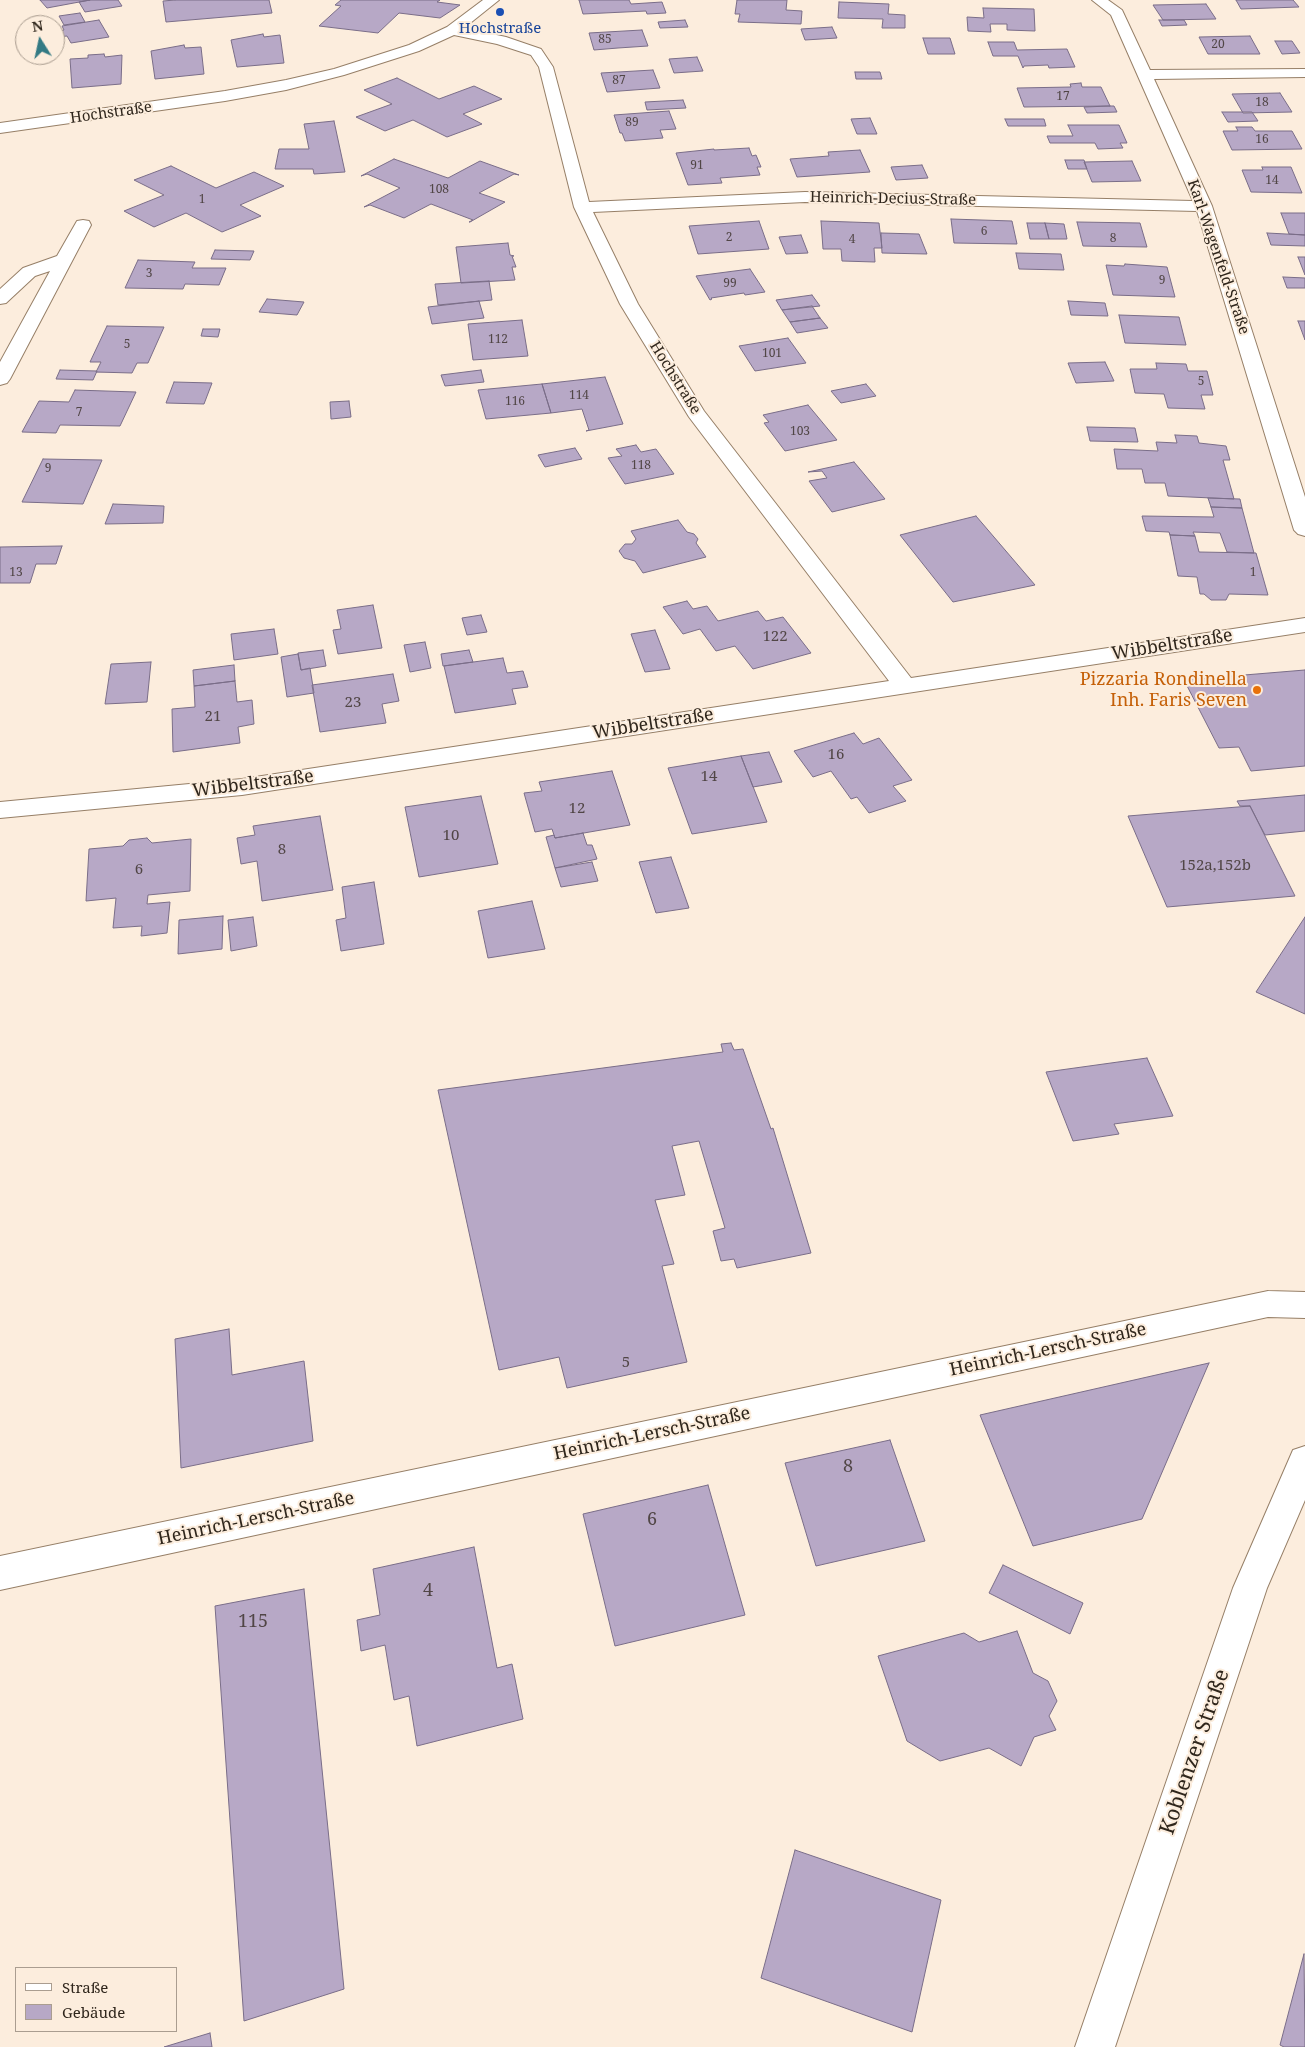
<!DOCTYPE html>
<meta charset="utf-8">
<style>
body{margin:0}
#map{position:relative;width:1305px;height:2047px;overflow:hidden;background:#fceddd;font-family:"Noto Serif",serif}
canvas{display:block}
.legend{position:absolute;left:15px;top:1967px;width:162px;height:65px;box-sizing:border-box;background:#fceddd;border:1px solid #aa9d90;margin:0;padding:6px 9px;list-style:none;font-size:15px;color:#2f261c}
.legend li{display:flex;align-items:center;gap:10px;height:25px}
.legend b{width:25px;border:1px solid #aa9d90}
.north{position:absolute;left:15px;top:15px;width:50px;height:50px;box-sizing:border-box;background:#fceddd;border:1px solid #aa9d90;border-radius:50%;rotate:350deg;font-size:14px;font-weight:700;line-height:20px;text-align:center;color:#2f261c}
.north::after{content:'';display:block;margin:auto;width:18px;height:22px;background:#337a84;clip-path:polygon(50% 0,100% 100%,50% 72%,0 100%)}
</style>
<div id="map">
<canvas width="1305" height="2047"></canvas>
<ul class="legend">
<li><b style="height:6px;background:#fff"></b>Straße</li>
<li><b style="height:14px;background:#b7a8c6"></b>Gebäude</li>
</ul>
<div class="north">N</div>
</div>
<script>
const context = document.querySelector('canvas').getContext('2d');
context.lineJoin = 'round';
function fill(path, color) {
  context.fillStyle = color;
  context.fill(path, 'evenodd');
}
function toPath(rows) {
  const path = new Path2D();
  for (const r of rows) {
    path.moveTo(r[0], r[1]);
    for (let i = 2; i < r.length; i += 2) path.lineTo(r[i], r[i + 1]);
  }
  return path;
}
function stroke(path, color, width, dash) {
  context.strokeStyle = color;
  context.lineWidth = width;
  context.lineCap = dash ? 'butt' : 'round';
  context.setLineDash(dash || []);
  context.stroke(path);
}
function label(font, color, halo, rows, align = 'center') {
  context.font = font + ' "Noto Serif",serif';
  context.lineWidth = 4;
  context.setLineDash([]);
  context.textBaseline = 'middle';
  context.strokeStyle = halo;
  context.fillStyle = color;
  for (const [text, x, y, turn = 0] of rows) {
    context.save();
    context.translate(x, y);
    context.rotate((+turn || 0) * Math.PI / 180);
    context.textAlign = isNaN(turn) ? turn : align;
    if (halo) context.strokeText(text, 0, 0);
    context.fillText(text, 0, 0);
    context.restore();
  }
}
const building = toPath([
 [40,0,90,0,47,8,40,0],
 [90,0,118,0,122,6,85,12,79,2,90,0],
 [175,0,269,0,272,13,166,22,163,1,175,0],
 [341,0,440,0,437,2,460,5,440,18,399,13,378,33,319,26,341,6,335,5,341,0],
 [579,0,629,0,631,4,662,2,666,13,647,14,646,11,583,14,579,0],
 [737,0,787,0,786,10,802,11,801,24,738,22,740,14,735,14,737,0],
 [1236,0,1293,0,1299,7,1241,9,1236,0],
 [839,2,889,4,888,14,905,15,905,28,882,28,883,19,838,18,839,2],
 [1206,4,1216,19,1163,20,1153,5,1206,4],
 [983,8,1034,9,1035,31,1007,30,1007,24,990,24,991,32,968,31,967,17,984,18,983,8],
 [80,13,85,22,64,25,59,16,80,13],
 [99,20,109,37,71,43,67,36,57,37,55,33,64,30,62,26,99,20],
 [685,20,688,27,660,28,658,22,685,20],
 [1159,20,1184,20,1187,25,1162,26,1159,20],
 [832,27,837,38,805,40,801,29,832,27],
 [642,30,648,46,618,48,594,50,589,33,642,30],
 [263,34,264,37,280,35,284,63,237,67,231,40,263,34],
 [1250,36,1260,54,1208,54,1199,37,1250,36],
 [923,38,950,38,955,54,928,54,923,38],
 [1275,41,1292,41,1300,53,1282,54,1275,41],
 [988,42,1014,42,1017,50,1067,49,1075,67,1049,68,1048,65,1024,66,1023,68,1018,56,993,56,988,42],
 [184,45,185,48,201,47,204,74,155,79,151,51,184,45],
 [104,54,105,57,122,55,121,84,72,88,70,59,88,58,88,55,104,54],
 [697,57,703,71,674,73,669,59,697,57],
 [653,70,660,88,607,92,601,73,653,70],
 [855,72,880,72,882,79,856,79,855,72],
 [397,78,439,99,474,86,502,99,463,114,482,124,447,137,413,120,385,131,356,117,392,104,364,90,397,78],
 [1081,83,1082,87,1101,87,1110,106,1024,107,1017,88,1071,87,1070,84,1081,83],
 [1280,93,1292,112,1243,113,1232,94,1280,93],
 [683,100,686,108,647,110,645,102,683,100],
 [1110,106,1114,106,1117,112,1087,113,1084,107,1110,106],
 [669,111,676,129,660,130,663,138,625,141,622,133,620,133,614,115,669,111],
 [1222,112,1252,112,1258,121,1228,122,1222,112],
 [870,118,877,134,857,134,851,119,870,118],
 [1005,119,1044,119,1046,126,1008,126,1005,119],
 [334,121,345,172,314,174,313,169,275,169,279,149,309,149,304,124,334,121],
 [1068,125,1119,125,1127,143,1120,143,1123,148,1098,149,1095,143,1050,143,1047,136,1073,136,1068,125],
 [1236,127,1252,127,1255,131,1292,131,1302,149,1232,150,1223,131,1238,131,1236,127],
 [749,148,752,156,756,155,761,167,757,167,760,175,720,178,722,183,688,185,676,153,714,149,714,150,749,148],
 [860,150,870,172,797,177,790,159,829,156,828,152,860,150],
 [394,159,448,178,480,161,519,175,514,174,479,193,505,202,470,222,469,222,473,220,431,204,404,218,370,205,364,207,400,188,367,174,361,176,394,159],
 [1065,160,1084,160,1087,169,1068,169,1065,160],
 [1132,161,1141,181,1092,182,1084,162,1132,161],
 [922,165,928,178,896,180,891,167,922,165],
 [171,166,216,188,254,172,284,186,240,205,261,216,222,232,186,213,154,227,124,211,164,195,134,180,171,166],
 [1262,167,1291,167,1302,193,1251,192,1242,170,1263,170,1262,167],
 [1281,213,1305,213,1305,235,1289,234,1281,213],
 [951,219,1012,221,1017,244,954,243,951,219],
 [759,221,769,249,698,254,689,226,759,221],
 [821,221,879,223,882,248,874,248,875,262,842,261,841,249,823,249,821,221],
 [1077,222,1140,223,1147,247,1083,246,1077,222],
 [1027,223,1045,223,1049,239,1030,239,1027,223],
 [1045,223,1064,224,1067,239,1049,239,1045,223],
 [881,233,919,234,927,254,882,253,881,233],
 [1267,233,1305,235,1305,246,1271,245,1267,233],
 [801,235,808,253,786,254,779,237,801,235],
 [508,243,510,255,514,256,512,256,516,267,512,267,515,280,461,283,456,247,508,243],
 [215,250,254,251,250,260,211,259,215,250],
 [1016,253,1061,254,1064,270,1019,269,1016,253],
 [1298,257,1305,257,1305,275,1298,257],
 [138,260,195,262,192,268,226,268,219,285,185,284,183,289,125,288,138,260],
 [1125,264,1167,267,1175,297,1113,295,1106,265,1124,266,1125,264],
 [750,269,765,292,745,295,744,293,711,298,712,299,710,300,696,276,750,269],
 [1283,277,1305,278,1305,288,1287,288,1283,277],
 [489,281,492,300,438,305,435,284,489,281],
 [812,295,820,306,782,310,776,300,812,295],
 [267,299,304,302,297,315,259,312,267,299],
 [479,301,484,318,432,324,428,307,479,301],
 [1068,301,1105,303,1108,316,1071,315,1068,301],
 [812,306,820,318,790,322,782,310,812,306],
 [1119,315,1179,317,1186,345,1125,343,1119,315],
 [820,318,828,328,797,333,790,322,820,318],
 [522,320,528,356,473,360,468,324,522,320],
 [1298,321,1305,321,1305,340,1298,321],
 [107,326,164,327,148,363,137,363,132,373,96,372,101,362,90,362,107,326],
 [203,329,220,329,218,337,201,336,203,329],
 [788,338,806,363,755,371,739,346,788,338],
 [1105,362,1114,381,1076,383,1068,363,1105,362],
 [1156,363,1186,364,1188,371,1207,371,1213,395,1201,395,1205,409,1168,408,1164,394,1135,393,1130,369,1157,369,1156,363],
 [60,370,97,371,93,380,56,379,60,370],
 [481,370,484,382,445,386,441,375,481,370],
 [605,377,623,424,586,431,589,430,582,409,551,413,542,384,605,377],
 [174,382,212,383,204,404,166,403,174,382],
 [542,384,551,413,486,419,478,390,542,384],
 [866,384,876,396,841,403,831,391,866,384],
 [75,390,136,392,120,426,60,425,56,433,22,432,39,401,69,402,75,390],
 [349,401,351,417,331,419,330,402,349,401],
 [808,405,837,440,785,451,764,423,769,422,763,415,808,405],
 [1087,427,1135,428,1138,442,1090,441,1087,427],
 [1175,435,1197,436,1199,443,1226,446,1230,460,1223,460,1234,499,1168,496,1165,483,1145,483,1142,469,1117,469,1114,449,1158,451,1156,442,1177,443,1175,435],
 [636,445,641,452,656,449,674,474,625,484,608,458,622,456,616,449,636,445],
 [575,448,582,459,545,467,538,455,575,448],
 [43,459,102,460,83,504,22,502,43,459],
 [854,462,885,499,832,512,809,481,827,478,822,471,808,472,854,462],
 [1208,498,1240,499,1242,508,1211,507,1208,498],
 [113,504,164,506,163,523,105,524,113,504],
 [1211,507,1242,508,1254,553,1227,552,1220,533,1193,532,1195,536,1170,535,1169,532,1146,531,1142,516,1214,517,1211,507],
 [976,516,1035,585,953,602,900,535,976,516],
 [678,520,687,532,694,534,698,539,696,543,706,557,643,573,635,561,624,558,619,551,625,544,632,544,636,539,631,531,678,520],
 [1170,535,1195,536,1199,552,1256,553,1268,595,1229,594,1226,600,1211,600,1204,594,1200,594,1197,577,1178,576,1170,535],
 [62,546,56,564,36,564,30,583,0,583,0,547,62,546],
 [687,601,693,609,707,606,718,621,758,611,766,621,783,617,811,653,753,669,735,646,716,651,700,629,683,634,663,607,687,601],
 [373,605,382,648,338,654,333,630,341,629,337,610,373,605],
 [481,615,487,632,467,635,462,618,481,615],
 [274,629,278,654,234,660,231,634,274,629],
 [655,630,670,669,645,672,631,634,655,630],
 [425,642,431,668,410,672,404,645,425,642],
 [323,650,326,666,301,670,298,653,323,650],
 [469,650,473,662,443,666,441,654,469,650],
 [298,654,301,670,310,668,314,693,287,697,281,657,298,654],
 [503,658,507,673,523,671,528,687,512,689,516,704,455,713,444,666,503,658],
 [151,662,147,702,105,704,111,664,151,662],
 [234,665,235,681,194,686,193,670,234,665],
 [1305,670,1305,766,1251,771,1239,747,1219,748,1184,680,1305,670],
 [393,674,399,701,382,704,386,723,320,732,312,685,393,674],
 [235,681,237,702,252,700,254,724,238,727,240,743,173,752,172,709,195,707,194,686,235,681],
 [854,733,863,744,879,738,912,780,893,786,906,801,869,813,857,797,851,799,831,771,813,777,794,751,854,733],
 [769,752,782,782,753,787,741,756,769,752],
 [741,756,767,822,692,834,668,768,741,756],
 [612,771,630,825,555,838,552,829,535,832,524,793,542,791,539,782,612,771],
 [1305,795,1305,831,1265,835,1250,806,1240,806,1237,801,1305,795],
 [481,796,498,864,419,877,405,807,481,796],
 [1250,806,1295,896,1167,907,1128,816,1250,806],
 [320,816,333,890,262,901,257,861,241,864,237,838,255,835,253,826,320,816],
 [583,833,587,845,592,845,597,859,555,868,546,837,554,835,555,838,583,833],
 [147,838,152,843,191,839,190,891,148,895,147,904,170,902,167,933,141,936,142,926,113,928,116,898,86,901,89,849,123,846,129,840,147,838],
 [671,857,689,908,656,913,639,862,671,857],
 [592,862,598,881,561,887,555,868,592,862],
 [374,882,384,944,341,951,336,920,346,918,342,887,374,882],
 [532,901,545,949,488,958,478,911,532,901],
 [223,916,222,949,178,954,179,920,223,916],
 [253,917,257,946,231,951,228,920,253,917],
 [1305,917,1305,1014,1256,992,1305,917],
 [731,1043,734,1050,743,1049,771,1129,773,1128,811,1253,737,1268,734,1259,721,1261,713,1231,725,1228,699,1141,672,1146,685,1195,655,1200,674,1264,662,1266,687,1362,567,1388,559,1357,499,1370,438,1090,723,1052,721,1044,731,1043],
 [1147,1058,1173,1116,1114,1124,1119,1134,1073,1141,1046,1072,1147,1058],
 [229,1329,232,1375,304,1361,313,1441,181,1468,175,1339,229,1329],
 [1209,1363,1142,1519,1033,1546,980,1415,1209,1363],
 [890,1440,925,1541,816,1566,785,1463,890,1440],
 [708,1485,745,1615,615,1646,583,1514,708,1485],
 [474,1547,497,1668,512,1664,523,1719,417,1746,409,1696,394,1700,385,1645,361,1651,357,1620,380,1615,373,1569,474,1547],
 [1003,1565,1083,1603,1070,1634,989,1593,1003,1565],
 [304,1589,344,1989,244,2021,215,1606,304,1589],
 [1017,1631,1033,1673,1048,1681,1057,1701,1049,1716,1056,1730,1034,1737,1021,1766,989,1748,940,1761,907,1741,878,1656,964,1633,979,1642,1017,1631],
 [795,1850,941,1900,912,2032,761,1978,795,1850],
 [1304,1954,1305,2047,1284,2047,1280,2045,1304,1954],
 [210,2033,212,2047,164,2047,210,2033]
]);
fill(building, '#b7a8c6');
stroke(building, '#7a6d88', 1);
const minor = toPath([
 [483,0,499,0,464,28,506,37,541,49,553,67,589,202,805,192,1193,201,1111,15,1092,0,1108,0,1122,10,1150,70,1305,69,1305,77,1154,79,1212,206,1305,497,1305,536,1298,534,1294,530,1197,211,805,202,593,212,638,304,704,411,911,678,1305,618,1305,632,242,795,0,818,0,802,242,779,889,681,689,417,620,304,574,207,539,67,531,55,497,44,454,35,419,51,344,75,286,90,225,101,0,133,0,123,225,91,286,80,334,69,409,45,447,27,483,0],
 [83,220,89,221,91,225,10,379,7,383,0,385,0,362,50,271,35,276,6,303,0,304,0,289,23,268,57,256,77,221,83,220],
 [1268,1291,1305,1292,1305,1318,1268,1317,0,1590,0,1556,1268,1291]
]);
const tertiary = toPath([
 [1305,1446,1305,1500,1267,1588,1115,2047,1075,2047,1233,1588,1293,1450,1305,1446]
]);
stroke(minor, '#967f67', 2);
stroke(tertiary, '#967f67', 2);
fill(minor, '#fff');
fill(tertiary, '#fff');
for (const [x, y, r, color] of [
 [500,12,5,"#1a4fb4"],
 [1257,690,5,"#e8710a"]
]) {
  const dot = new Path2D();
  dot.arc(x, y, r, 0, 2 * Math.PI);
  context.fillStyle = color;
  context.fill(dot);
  stroke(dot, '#fceddd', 2);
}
label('12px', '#514646', null, [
 ["85",605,40],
 ["20",1218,45],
 ["87",619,81],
 ["17",1063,97],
 ["18",1262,103],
 ["89",632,123],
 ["16",1262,140],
 ["91",697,166],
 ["14",1272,181],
 ["108",439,190],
 ["1",202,200],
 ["6",984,232],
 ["2",729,238],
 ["8",1113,239],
 ["4",852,240],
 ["3",149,274],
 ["9",1162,281],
 ["99",730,284],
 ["112",498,340],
 ["5",127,345],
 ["101",772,354],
 ["5",1201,382],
 ["114",579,396],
 ["116",515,402],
 ["7",79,413],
 ["103",800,432],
 ["118",641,466],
 ["9",48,469],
 ["13",16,573],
 ["1",1253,573]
]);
label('15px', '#164399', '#fceddd', [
 ["Hochstraße",500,29]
]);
label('15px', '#2f261c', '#fceddd', [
 ["Hochstraße",111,113,-8],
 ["Heinrich-Decius-Straße",893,199,1],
 ["Karl-Wagenfeld-Straße",1218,257,71],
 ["Hochstraße",675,378,58]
]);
label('15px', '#514646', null, [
 ["122",775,637],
 ["23",353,703],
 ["21",213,717],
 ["16",836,755],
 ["14",709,777],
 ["12",577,809],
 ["10",451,836],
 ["8",282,850],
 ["152a,152b",1215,866],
 ["6",139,870],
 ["5",626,1363]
]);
label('18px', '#2f261c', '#fceddd', [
 ["Wibbeltstraße",1172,645,-9],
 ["Wibbeltstraße",653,724,-9],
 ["Wibbeltstraße",253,784,-7],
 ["Heinrich-Lersch-Straße",1048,1350,-12],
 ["Heinrich-Lersch-Straße",652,1434,-12],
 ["Heinrich-Lersch-Straße",256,1519,-12]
]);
label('18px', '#c56008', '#fceddd', [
 ["Pizzaria Rondinella",1247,680],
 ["Inh. Faris Seven",1247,701]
], 'right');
label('18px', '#514646', null, [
 ["8",848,1467],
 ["6",652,1520],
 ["4",428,1591],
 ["115",253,1622]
]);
label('21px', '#2f261c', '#fceddd', [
 ["Koblenzer Straße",1195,1752,-71]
]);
</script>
